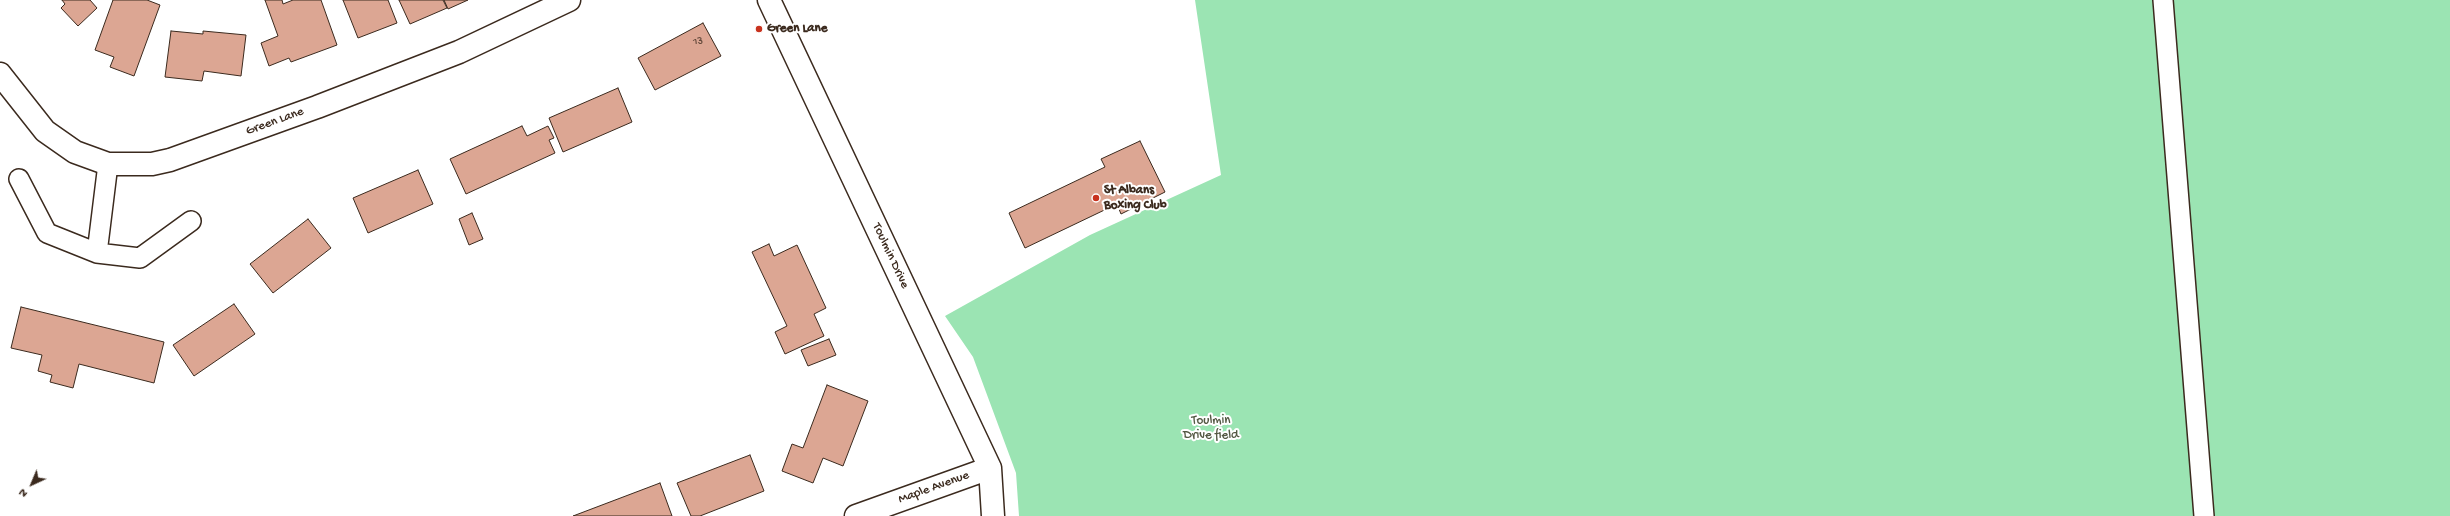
<!DOCTYPE html>
<style>
body{margin:0}
#map{position:relative;width:2450px;height:516px;overflow:hidden;background:#fff;font-family:"Gochi Hand",sans-serif}
canvas{display:block}
.north{position:absolute;left:12px;top:464px;width:40px;height:40px;-webkit-text-stroke:3px #fff;paint-order:stroke;rotate:224deg;font-size:11px;font-weight:700;line-height:16px;text-align:center;color:#3b2a1e}
.north::after{content:'';display:block;margin:auto;width:14px;height:18px;background:#3b2a1e;clip-path:polygon(50% 0,100% 100%,50% 72%,0 100%)}
</style>
<div id="map">
<canvas width="2450" height="516"></canvas>
<div class="north">N</div>
</div>
<script>
const context = document.querySelector('canvas').getContext('2d');
context.lineJoin = 'round';
function fill(path, color) {
  context.fillStyle = color;
  context.fill(path, 'evenodd');
}
function toPath(rows) {
  const path = new Path2D();
  for (const r of rows) {
    path.moveTo(r[0], r[1]);
    for (let i = 2; i < r.length; i += 2) path.lineTo(r[i], r[i + 1]);
  }
  return path;
}
function stroke(path, color, width, dash) {
  context.strokeStyle = color;
  context.lineWidth = width;
  context.lineCap = dash ? 'butt' : 'round';
  context.setLineDash(dash || []);
  context.stroke(path);
}
function label(font, color, halo, rows, align = 'center') {
  context.font = font + ' "Gochi Hand",sans-serif';
  context.lineWidth = 4;
  context.setLineDash([]);
  context.textBaseline = 'middle';
  context.strokeStyle = halo;
  context.fillStyle = color;
  for (const [text, x, y, turn = 0] of rows) {
    context.save();
    context.translate(x, y);
    context.rotate((+turn || 0) * Math.PI / 180);
    context.textAlign = isNaN(turn) ? turn : align;
    if (halo) context.strokeText(text, 0, 0);
    context.fillText(text, 0, 0);
    context.restore();
  }
}
fill(toPath([
 [1195,0,2450,0,2450,516,1019,516,1016,473,973,357,945,316,1090,235,1221,175]
]), '#9be4b3');
const building = toPath([
 [62,0,90,0,97,8,78,26,61,8,65,4,62,0],
 [113,0,147,0,160,5,134,76,110,67,114,57,95,50,113,0],
 [265,0,282,0,283,4,293,0,321,0,337,45,291,62,289,58,269,66,261,43,278,36,265,0],
 [343,0,388,0,397,23,358,38,343,0],
 [399,0,443,0,447,8,410,24,399,0],
 [444,0,468,0,448,9,444,0],
 [703,23,721,56,655,90,638,58,703,23],
 [171,31,203,34,203,31,246,35,241,76,204,71,202,81,165,77,171,31],
 [618,88,632,122,563,152,549,118,618,88],
 [522,126,527,136,548,126,554,138,549,140,555,153,466,194,450,159,522,126],
 [1140,141,1165,192,1121,214,1117,204,1025,248,1009,213,1105,167,1101,159,1140,141],
 [418,170,433,204,368,233,353,198,418,170],
 [472,213,483,239,469,245,459,219,472,213],
 [308,219,331,248,273,293,250,264,308,219],
 [769,244,774,256,797,245,826,308,814,314,824,336,785,354,775,332,787,326,752,252,769,244],
 [234,304,255,334,194,376,173,345,234,304],
 [21,307,164,342,154,383,79,364,73,388,50,382,52,375,38,371,42,355,11,348,21,307],
 [829,339,836,355,808,366,801,350,829,339],
 [827,385,868,401,843,466,823,458,813,483,782,471,792,444,803,448,827,385],
 [750,455,764,491,700,516,691,516,677,483,750,455],
 [660,483,672,516,573,516,660,483]
]);
fill(building, '#dca693');
stroke(building, '#3b2a1e', 1);
const service = toPath([
 [2163,0,2204,516],
 [19,179,47,233,97,253,140,258,191,221],
 [97,253,108,164]
]);
const minor = toPath([
 [769,0,990,468,993,516],
 [0,74,45,131,75,152,108,164,152,164,170,160,317,107,459,52,569,0],
 [856,516,990,468]
]);
stroke(service, '#3b2a1e', 22);
stroke(minor, '#3b2a1e', 25);
stroke(service, '#fff', 19);
stroke(minor, '#fff', 22);
for (const [x, y, r, color] of [
 [759,29,4,"#c8321e"],
 [1096,198,4,"#c8321e"]
]) {
  const dot = new Path2D();
  dot.arc(x, y, r, 0, 2 * Math.PI);
  context.fillStyle = color;
  context.fill(dot);
  stroke(dot, '#fff', 1.5);
}
label('11px', '#63493b', null, [
 ["13",698,42]
]);
label('bold 13px', '#3b2a1e', '#fff', [
 ["Green Lane",767,29],
 ["St Albans",1104,191],
 ["Boxing Club",1104,206]
], 'left');
label('13px', '#3b2a1e', '#fff', [
 ["Green Lane",275,122,-20],
 ["Toulmin Drive",890,256,65],
 ["Maple Avenue",934,488,-20]
]);
label('13px', '#535843', '#fff', [
 ["Toulmin",1211,421],
 ["Drive field",1211,436]
]);
</script>
